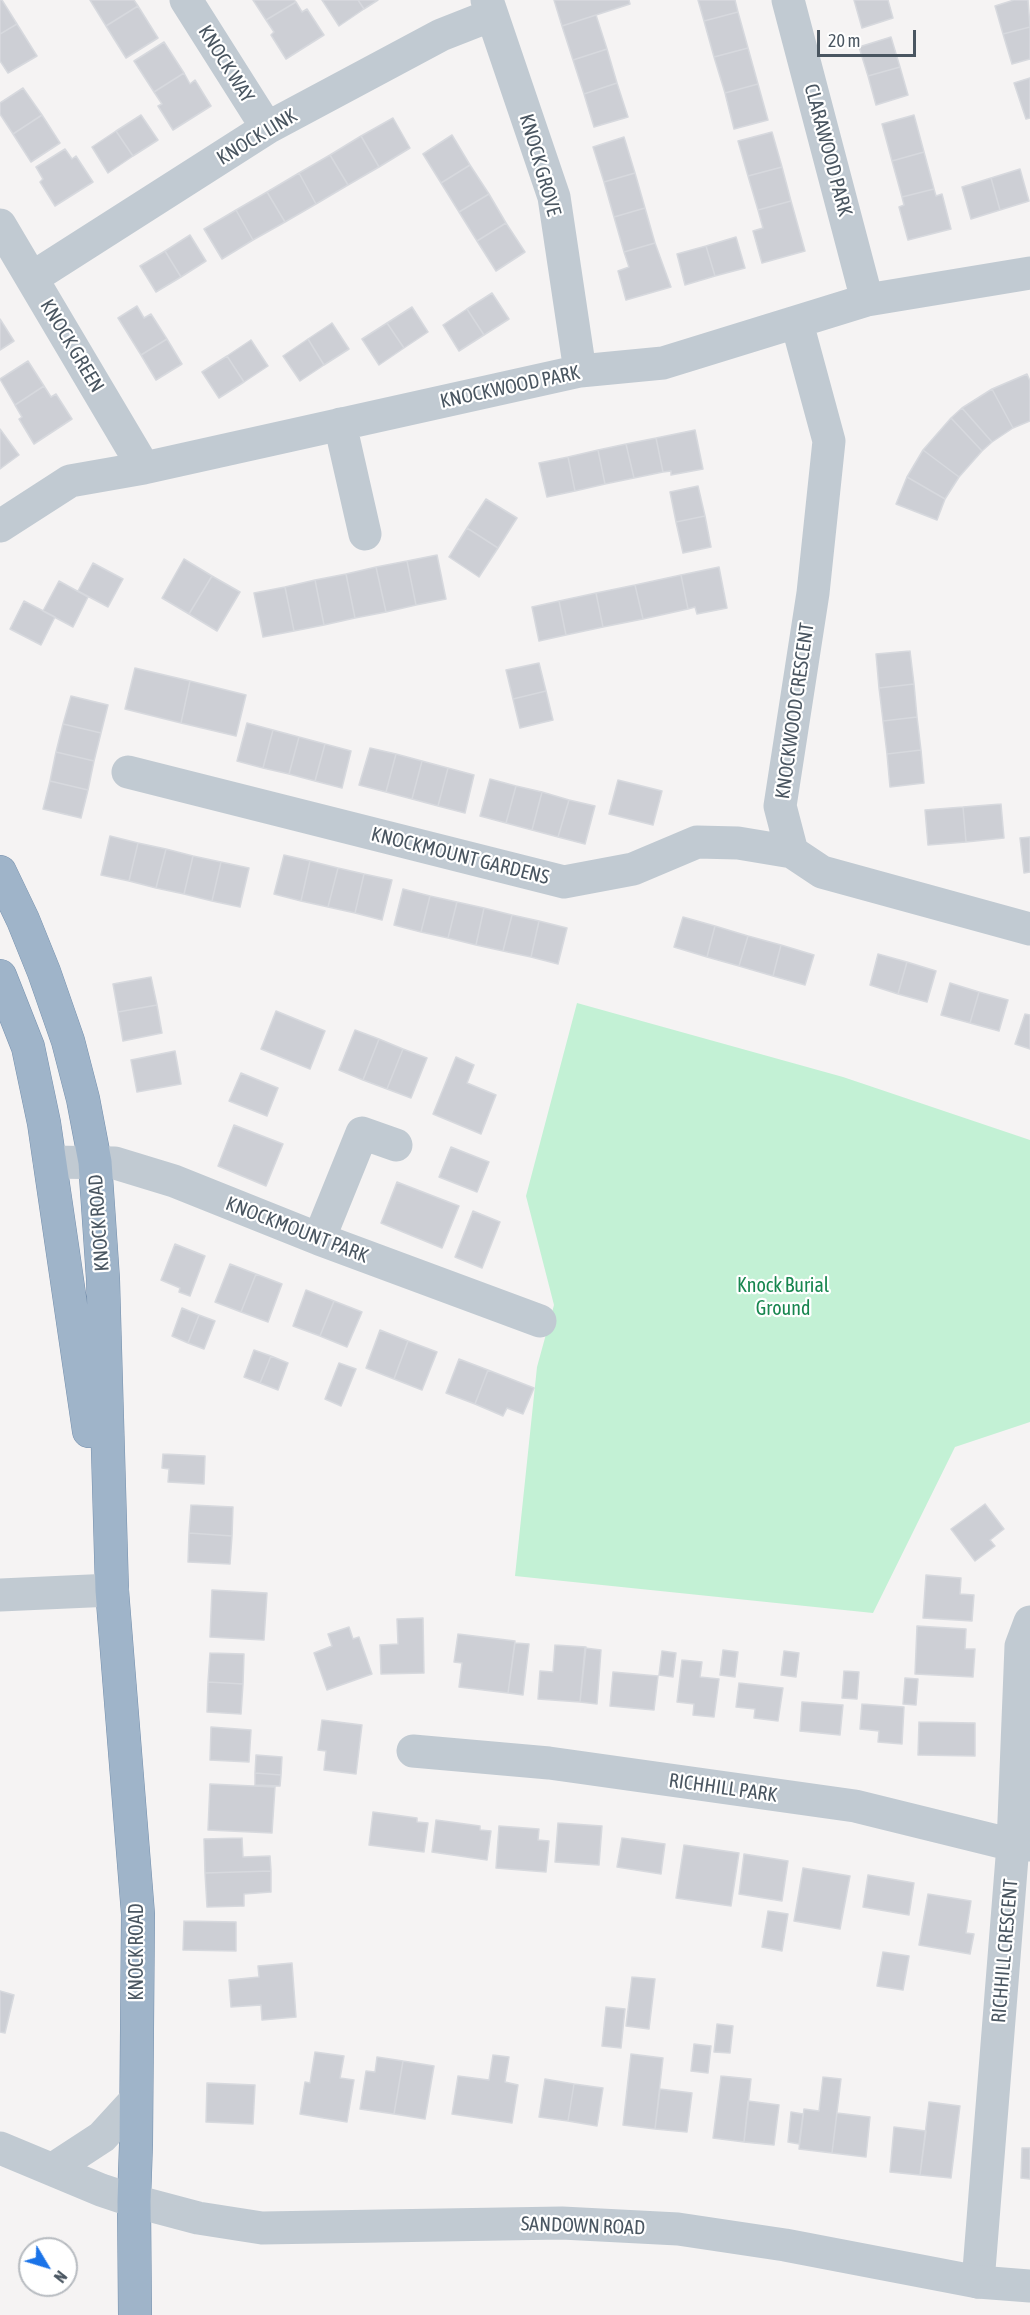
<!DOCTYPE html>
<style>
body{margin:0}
#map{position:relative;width:1030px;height:2315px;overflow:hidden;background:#f5f3f3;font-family:"Asap Condensed",sans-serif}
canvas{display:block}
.north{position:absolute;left:18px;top:2237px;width:60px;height:60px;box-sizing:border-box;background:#fff;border:2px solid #b7bbc0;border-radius:50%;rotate:128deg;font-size:16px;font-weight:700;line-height:24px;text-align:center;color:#4a5661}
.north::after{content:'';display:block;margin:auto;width:21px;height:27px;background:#1a73e8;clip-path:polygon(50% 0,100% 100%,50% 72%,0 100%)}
.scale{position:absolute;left:817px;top:30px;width:99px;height:27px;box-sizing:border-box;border:3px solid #4a5661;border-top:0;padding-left:8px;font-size:18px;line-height:21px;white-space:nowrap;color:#4a5661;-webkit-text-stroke:4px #fff;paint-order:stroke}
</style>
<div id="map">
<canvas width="1030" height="2315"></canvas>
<div class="north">N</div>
<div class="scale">20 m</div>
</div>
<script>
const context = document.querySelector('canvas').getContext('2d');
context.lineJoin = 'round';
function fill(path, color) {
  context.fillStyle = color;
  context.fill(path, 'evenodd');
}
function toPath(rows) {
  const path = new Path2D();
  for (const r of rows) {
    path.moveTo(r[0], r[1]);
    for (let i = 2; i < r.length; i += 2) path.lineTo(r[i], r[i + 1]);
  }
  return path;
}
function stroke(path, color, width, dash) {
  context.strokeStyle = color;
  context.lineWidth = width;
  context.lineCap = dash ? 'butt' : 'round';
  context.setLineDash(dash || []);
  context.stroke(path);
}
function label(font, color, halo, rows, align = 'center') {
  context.font = font + ' "Asap Condensed",sans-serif';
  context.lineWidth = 4.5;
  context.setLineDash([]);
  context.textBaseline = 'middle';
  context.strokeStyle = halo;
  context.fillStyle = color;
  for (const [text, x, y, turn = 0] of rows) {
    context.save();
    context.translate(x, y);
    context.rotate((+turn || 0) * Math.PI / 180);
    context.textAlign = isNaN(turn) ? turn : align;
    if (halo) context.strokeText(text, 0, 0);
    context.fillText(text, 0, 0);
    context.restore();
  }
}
fill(toPath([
 [577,1003,843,1077,1030,1140,1030,1422,955,1447,873,1613,515,1576,537,1367,554,1305,526,1196]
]), '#c3f1d5');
const building = toPath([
 [0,0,2,0,17,24,0,34,0,0],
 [90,0,134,0,138,6,106,26,90,0],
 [253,0,294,0,296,2,266,20,253,0],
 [322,0,358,0,364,9,339,26,322,0],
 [358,0,378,0,364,9,358,0],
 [554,0,629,0,630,4,562,26,554,0],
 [698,0,735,0,738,12,704,21,698,0],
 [854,0,888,0,893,18,862,28,854,0],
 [1014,0,1028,0,1030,27,1003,34,995,6,1014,0],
 [296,2,302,12,307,9,324,35,286,59,271,35,274,32,266,20,296,2],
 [138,6,158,38,126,58,106,26,138,6],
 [738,12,748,48,714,57,704,21,738,12],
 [596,15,607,49,573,60,562,26,596,15],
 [17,24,37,56,8,73,0,61,0,34,17,24],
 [1030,27,1030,59,1012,64,1003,34,1030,27],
 [891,37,900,67,868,76,859,47,891,37],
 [164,42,184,73,154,92,134,61,164,42],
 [748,48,758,84,725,93,714,57,748,48],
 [607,49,617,83,584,94,573,60,607,49],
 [900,67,908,95,876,105,868,76,900,67],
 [184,73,190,84,195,80,211,106,173,130,158,106,162,104,154,92,184,73],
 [1030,78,1030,118,1026,119,1014,83,1030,78],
 [617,83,628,117,594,127,584,94,617,83],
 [758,84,768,120,734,129,725,93,758,84],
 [23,88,42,115,13,134,0,114,0,103,23,88],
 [42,115,60,143,31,162,13,134,42,115],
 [141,115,158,140,133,156,116,131,141,115],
 [914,115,924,152,892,161,882,124,914,115],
 [393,118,410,148,379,167,361,136,393,118],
 [116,131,133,156,108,173,92,147,116,131],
 [772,132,782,167,748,176,738,141,772,132],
 [452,135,470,165,441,183,423,154,452,135],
 [361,136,379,167,348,185,330,155,361,136],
 [624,137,635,173,604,182,593,147,624,137],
 [65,149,72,159,76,156,93,182,55,206,40,182,43,179,36,167,65,149],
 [924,152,934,189,902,197,892,161,924,152],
 [330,155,348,185,316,204,299,173,330,155],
 [470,165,489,194,459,212,441,183,470,165],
 [782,167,791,201,758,210,748,176,782,167],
 [1020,169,1029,201,1000,210,991,178,1020,169],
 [299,173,316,204,285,222,267,192,299,173],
 [635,173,645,208,614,217,604,182,635,173],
 [991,178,1000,210,971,219,962,187,991,178],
 [934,189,936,196,942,194,951,229,908,240,899,207,904,205,902,197,934,189],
 [267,192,285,222,253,240,236,210,267,192],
 [489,194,506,223,477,241,459,212,489,194],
 [791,201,805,251,762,263,753,231,763,228,758,210,791,201],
 [645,208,655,243,624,252,614,217,645,208],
 [236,210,253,240,222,259,204,229,236,210],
 [506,223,525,252,496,271,477,241,506,223],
 [190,235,206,261,181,277,165,251,190,235],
 [736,237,745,268,715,276,706,246,736,237],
 [655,243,671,287,626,300,618,271,629,267,624,252,655,243],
 [706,246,715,276,685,285,677,254,706,246],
 [165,251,181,277,156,292,140,266,165,251],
 [492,293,509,319,484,335,467,309,492,293],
 [137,306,144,318,151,314,167,339,141,355,118,318,137,306],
 [412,307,428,332,404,348,387,323,412,307],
 [467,309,484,335,459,351,443,325,467,309],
 [0,319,14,341,0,350,0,319],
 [332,323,349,349,324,365,308,339,332,323],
 [387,323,404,348,379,365,362,339,387,323],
 [167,339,182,364,156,380,141,355,167,339],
 [308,339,324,365,300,381,283,356,308,339],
 [251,340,268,366,244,382,227,356,251,340],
 [227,356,244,382,219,398,202,372,227,356],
 [28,361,44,386,15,405,0,379,28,361],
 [1027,374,1030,381,1030,421,1013,428,992,389,1027,374],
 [44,386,51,397,56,394,72,419,34,444,19,419,22,417,15,405,44,386],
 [992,389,1013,428,992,442,962,408,992,389],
 [962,408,992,442,982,451,951,418,962,408],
 [951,418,982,451,959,477,923,450,951,418],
 [0,429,19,455,0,469,0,429],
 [695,430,703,469,671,475,671,471,663,472,656,438,695,430],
 [656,438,663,472,634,478,626,444,656,438],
 [626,444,634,478,605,484,598,450,626,444],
 [598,450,605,484,575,491,568,457,598,450],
 [923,450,959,477,945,499,907,477,923,450],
 [568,457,575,491,547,497,539,463,568,457],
 [907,477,945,499,937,520,896,504,907,477],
 [698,486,705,516,676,522,670,492,698,486],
 [486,499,517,518,498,548,467,528,486,499],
 [705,516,711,547,683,553,676,522,705,516],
 [467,528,498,548,479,577,449,557,467,528],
 [437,555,446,599,416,605,407,561,437,555],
 [184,559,212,576,189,614,162,598,184,559],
 [407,561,416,605,386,612,376,567,407,561],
 [93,563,123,579,108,607,78,591,93,563],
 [376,567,386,612,355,618,346,574,376,567],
 [719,567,727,608,697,614,695,607,688,609,681,575,719,567],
 [346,574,355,618,324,625,315,580,346,574],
 [681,575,688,609,643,619,635,585,681,575],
 [212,576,240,592,217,631,189,614,212,576],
 [315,580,324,625,294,631,285,587,315,580],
 [59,581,88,597,73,627,43,611,59,581],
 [635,585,643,619,603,627,596,593,635,585],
 [285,587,294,631,263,637,254,593,285,587],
 [596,593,603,627,566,635,559,601,596,593],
 [24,601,55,617,41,645,10,629,24,601],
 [559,601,566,635,539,641,532,607,559,601],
 [910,651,914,684,879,688,876,654,910,651],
 [539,663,546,691,513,699,506,670,539,663],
 [135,668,190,681,181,723,125,709,135,668],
 [190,681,246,695,236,736,181,723,190,681],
 [914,684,917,717,883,721,879,688,914,684],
 [546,691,553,720,520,728,513,699,546,691],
 [71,696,108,705,101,733,63,724,71,696],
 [917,717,921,750,887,754,883,721,917,717],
 [247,723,273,730,263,768,237,761,247,723],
 [63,724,101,733,94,761,56,752,63,724],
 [273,730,299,737,289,774,263,768,273,730],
 [299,737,325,744,315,781,289,774,299,737],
 [325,744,351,751,342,788,315,781,325,744],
 [370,748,396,754,386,792,359,785,370,748],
 [921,750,924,783,890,787,887,754,921,750],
 [56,752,94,761,88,790,50,781,56,752],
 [396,754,422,761,412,799,386,792,396,754],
 [422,761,448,768,438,806,412,799,422,761],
 [448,768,474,775,465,813,438,806,448,768],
 [490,779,516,786,506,823,480,816,490,779],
 [618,780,662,791,653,825,609,814,618,780],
 [50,781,88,790,81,818,43,809,50,781],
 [516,786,542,792,532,830,506,823,516,786],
 [542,792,569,800,558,837,532,830,542,792],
 [569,800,595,806,585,844,558,837,569,800],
 [1001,804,1004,838,966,842,963,807,1001,804],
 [963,807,966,842,928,845,925,810,963,807],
 [110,836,138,843,129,881,101,875,110,836],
 [1030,837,1030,872,1024,873,1020,838,1030,837],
 [138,843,166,849,156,888,129,881,138,843],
 [166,849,193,856,184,894,156,888,166,849],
 [284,855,310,861,301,901,274,894,284,855],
 [193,856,221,862,212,901,184,894,193,856],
 [310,861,338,868,328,907,301,901,310,861],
 [221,862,249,868,240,907,212,901,221,862],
 [338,868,364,874,355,913,328,907,338,868],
 [364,874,392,880,382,920,355,913,364,874],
 [403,889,430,896,421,932,394,925,403,889],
 [430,896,457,902,448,938,421,932,430,896],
 [457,902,484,908,476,945,448,938,457,902],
 [484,908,512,915,503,951,476,945,484,908],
 [512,915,539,921,531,957,503,951,512,915],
 [683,917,715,926,707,957,674,947,683,917],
 [539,921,567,928,558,964,531,957,539,921],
 [715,926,748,936,739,966,707,957,715,926],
 [748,936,781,945,773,976,739,966,748,936],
 [781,945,814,955,805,985,773,976,781,945],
 [878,954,907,962,898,994,870,985,878,954],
 [907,962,936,971,927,1002,898,994,907,962],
 [151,977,157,1005,118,1012,113,984,151,977],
 [950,983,979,992,970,1023,941,1015,950,983],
 [979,992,1008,1000,999,1031,970,1023,979,992],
 [157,1005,162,1033,123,1041,118,1012,157,1005],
 [276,1011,325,1031,310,1069,261,1049,276,1011],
 [1025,1014,1030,1015,1030,1049,1015,1044,1025,1014],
 [355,1030,379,1039,363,1080,339,1070,355,1030],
 [379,1039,403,1049,387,1089,363,1080,379,1039],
 [403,1049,427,1058,411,1098,387,1089,403,1049],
 [175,1051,181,1084,137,1092,131,1060,175,1051],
 [456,1057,474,1065,467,1083,496,1095,481,1134,433,1114,456,1057],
 [241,1073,278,1088,267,1116,229,1101,241,1073],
 [234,1125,283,1144,266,1186,218,1166,234,1125],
 [451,1147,489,1162,477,1192,439,1177,451,1147],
 [397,1182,459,1206,442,1248,381,1223,397,1182],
 [473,1211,500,1222,482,1268,455,1257,473,1211],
 [175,1244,205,1256,190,1296,179,1292,180,1288,161,1280,175,1244],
 [230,1264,256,1274,241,1312,215,1302,230,1264],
 [256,1274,282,1284,268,1322,241,1312,256,1274],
 [306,1290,334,1301,320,1336,293,1326,306,1290],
 [334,1301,362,1312,347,1347,320,1336,334,1301],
 [182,1308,199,1315,188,1343,172,1336,182,1308],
 [199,1315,215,1321,204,1349,188,1343,199,1315],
 [380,1330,408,1341,394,1379,366,1368,380,1330],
 [408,1341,437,1352,422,1390,394,1379,408,1341],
 [254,1350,271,1356,260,1383,244,1377,254,1350],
 [271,1356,288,1363,278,1390,260,1383,271,1356],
 [459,1359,488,1370,475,1404,446,1393,459,1359],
 [339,1363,356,1369,341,1406,325,1399,339,1363],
 [488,1370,534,1388,523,1414,507,1408,503,1416,475,1404,488,1370],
 [163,1454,205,1456,204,1484,168,1482,169,1469,162,1468,163,1454],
 [985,1504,1004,1529,990,1540,995,1546,975,1561,951,1529,985,1504],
 [191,1505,233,1507,232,1536,189,1533,191,1505],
 [189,1533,232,1536,230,1564,188,1562,189,1533],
 [926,1575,961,1578,960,1594,974,1595,972,1621,923,1618,926,1575],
 [212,1590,267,1593,264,1640,210,1637,212,1590],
 [423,1618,424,1673,381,1674,380,1645,398,1644,397,1619,423,1618],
 [917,1626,966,1629,965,1649,975,1649,973,1677,915,1674,917,1626],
 [349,1627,353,1639,359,1637,372,1674,327,1690,314,1653,332,1646,328,1634,349,1627],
 [458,1634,515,1641,508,1693,459,1687,462,1663,454,1662,458,1634],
 [515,1643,529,1644,523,1695,508,1693,515,1643],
 [555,1645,586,1647,580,1702,538,1699,540,1671,553,1672,555,1645],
 [585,1648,601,1650,597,1704,580,1702,585,1648],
 [723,1650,738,1652,735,1677,720,1675,723,1650],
 [662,1651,676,1653,673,1677,659,1675,662,1651],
 [784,1651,799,1653,796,1677,781,1675,784,1651],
 [210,1653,244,1654,243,1684,208,1682,210,1653],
 [682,1660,702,1662,700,1677,719,1679,714,1717,693,1715,694,1704,677,1702,682,1660],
 [844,1671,859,1672,857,1699,842,1698,844,1671],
 [613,1672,658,1676,654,1710,610,1706,613,1672],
 [905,1678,918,1679,916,1705,903,1704,905,1678],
 [208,1682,243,1684,241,1714,207,1712,208,1682],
 [739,1683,783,1688,778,1721,754,1718,755,1709,736,1707,739,1683],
 [802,1702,843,1705,840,1735,800,1731,802,1702],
 [862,1704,904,1707,902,1744,878,1742,879,1731,860,1729,862,1704],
 [322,1720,362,1725,356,1774,324,1770,326,1751,318,1750,322,1720],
 [919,1722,975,1723,975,1756,918,1755,919,1722],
 [211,1727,251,1730,249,1762,210,1760,211,1727],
 [256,1755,282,1757,281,1775,255,1773,256,1755],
 [255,1773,281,1775,280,1786,255,1785,255,1773],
 [210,1784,275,1787,272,1833,208,1830,210,1784],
 [373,1812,417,1818,417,1822,428,1823,424,1852,369,1845,373,1812],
 [436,1820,480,1826,480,1830,491,1831,487,1860,432,1852,436,1820],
 [558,1823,602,1826,599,1865,555,1862,558,1823],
 [499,1826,539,1829,538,1840,549,1841,546,1872,496,1868,499,1826],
 [242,1838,243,1857,270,1856,271,1871,205,1873,204,1839,242,1838],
 [622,1838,665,1844,661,1874,617,1867,622,1838],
 [684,1845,739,1853,731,1906,676,1898,684,1845],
 [744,1854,788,1861,782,1901,739,1894,744,1854],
 [803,1868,850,1876,840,1929,794,1921,803,1868],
 [271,1871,271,1892,244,1894,244,1906,207,1907,205,1873,271,1871],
 [868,1875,914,1883,909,1915,863,1907,868,1875],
 [928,1894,971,1901,966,1933,974,1934,970,1954,919,1945,928,1894],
 [768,1911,788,1914,782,1951,762,1947,768,1911],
 [184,1921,236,1922,236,1951,183,1950,184,1921],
 [883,1952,909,1956,903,1990,877,1986,883,1952],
 [292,1963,296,2017,262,2020,261,2005,231,2007,229,1980,259,1977,258,1966,292,1963],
 [632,1977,655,1979,649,2029,626,2026,632,1977],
 [0,1991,14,1995,5,2033,0,2032,0,1991],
 [606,2007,625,2009,621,2048,602,2046,606,2007],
 [717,2024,733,2026,730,2053,714,2052,717,2024],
 [694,2044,711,2046,708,2073,691,2071,694,2044],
 [315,2052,344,2056,340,2078,354,2080,347,2122,300,2114,305,2082,310,2083,315,2052],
 [631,2054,663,2058,655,2129,623,2125,631,2054],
 [493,2055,509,2057,505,2082,518,2085,512,2123,452,2114,458,2076,489,2080,493,2055],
 [377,2057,403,2061,394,2114,360,2109,366,2071,375,2072,377,2057],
 [403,2061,434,2066,425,2119,394,2114,403,2061],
 [721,2076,751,2079,744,2142,713,2138,721,2076],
 [823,2077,841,2079,832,2153,799,2149,804,2109,819,2111,823,2077],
 [545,2079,574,2084,568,2121,539,2117,545,2079],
 [207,2083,255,2085,253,2124,206,2122,207,2083],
 [574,2084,603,2088,597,2126,568,2121,574,2084],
 [660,2089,692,2093,687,2132,655,2129,660,2089],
 [748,2101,779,2105,774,2145,744,2142,748,2101],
 [929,2102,960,2106,951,2178,920,2175,929,2102],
 [791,2112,803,2114,799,2144,788,2142,791,2112],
 [837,2113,870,2117,866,2157,832,2153,837,2113],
 [894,2127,926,2131,920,2175,890,2172,894,2127],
 [1022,2148,1030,2148,1030,2179,1021,2178,1022,2148]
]);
fill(building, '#cdcfd5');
stroke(building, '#d7d9de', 1.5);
const trunk = toPath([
 [0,872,23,920,44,972,68,1041,83,1099,95,1162,103,1279,112,1590,138,1914,136,2144,134,2201,135,2315],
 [0,976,28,1047,44,1123,89,1431]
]);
stroke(trunk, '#7690ad', 34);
stroke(toPath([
 [186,0,267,128],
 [487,0,554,197,580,371],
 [788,0,867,300],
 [0,225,144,468],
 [32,278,267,128,441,35,492,15],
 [797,323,829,441,813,593,780,806,792,852,822,872,1030,929],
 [340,424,365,534],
 [0,526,70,481,144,468,580,371,663,363,867,300,1030,273],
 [128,772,564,882,633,869,697,842,738,843,792,852],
 [50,1162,115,1163,174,1181,319,1239,540,1321],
 [319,1239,362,1133,396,1145],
 [0,1595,112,1590],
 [413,1751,549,1763,855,1806,1013,1845,1030,1845],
 [0,2148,101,2190,134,2201],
 [53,2169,102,2137,135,2101],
 [978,2282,1013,1845,1021,1646,1030,1622]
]), '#c1cad2', 33);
stroke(toPath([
 [134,2201,198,2218,262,2228,562,2223,678,2229,785,2245,978,2282,1030,2286]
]), '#c1cad2', 33);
stroke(trunk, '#9fb4c9', 33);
label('20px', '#4a5661', '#fff', [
 ["KNOCK WAY",226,64,58],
 ["KNOCK LINK",257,137,-31],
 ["CLARAWOOD PARK",828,150,75],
 ["KNOCK GROVE",540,165,74],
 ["KNOCK GREEN",72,346,59],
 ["KNOCKWOOD PARK",510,387,-12],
 ["KNOCKWOOD CRESCENT",795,711,-82],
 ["KNOCKMOUNT GARDENS",460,856,14],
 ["KNOCK ROAD",99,1223,-94],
 ["KNOCKMOUNT PARK",297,1230,21],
 ["RICHHILL PARK",723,1788,8],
 ["RICHHILL CRESCENT",1005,1951,-85],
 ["KNOCK ROAD",137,1952,-90],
 ["SANDOWN ROAD",583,2226,2]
]);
label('20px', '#17864f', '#fff', [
 ["Knock Burial",783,1286],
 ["Ground",783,1309]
]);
</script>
